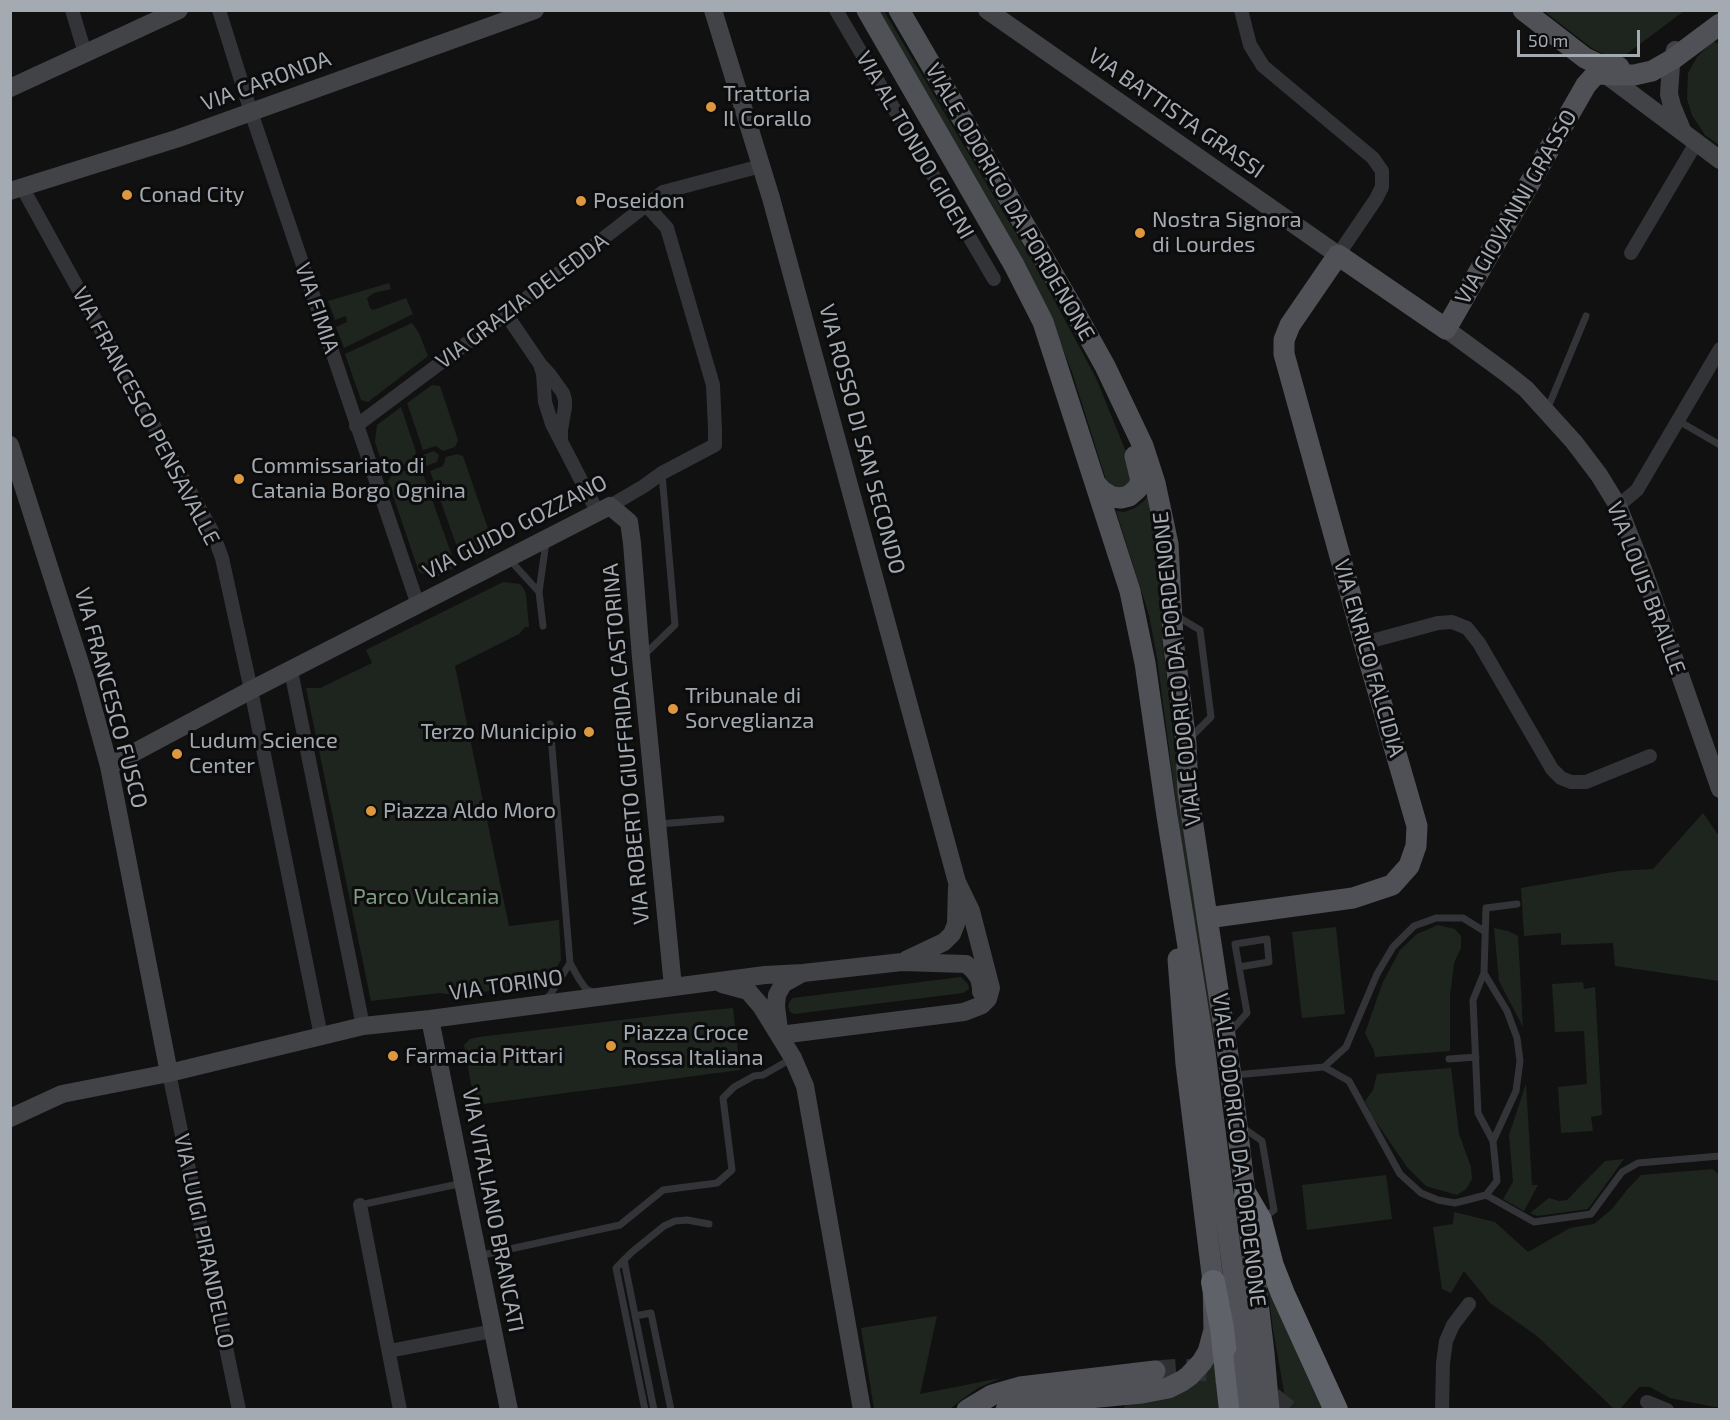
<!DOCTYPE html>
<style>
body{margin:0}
#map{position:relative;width:1730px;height:1420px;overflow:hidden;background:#111112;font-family:"Exo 2",sans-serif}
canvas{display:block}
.frame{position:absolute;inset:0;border:12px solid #a4aab2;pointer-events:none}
.scale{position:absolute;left:1517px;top:30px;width:123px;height:27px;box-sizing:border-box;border:3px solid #a4aab2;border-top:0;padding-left:8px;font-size:18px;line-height:21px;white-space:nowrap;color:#a4aab2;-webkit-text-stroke:4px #0c0c0d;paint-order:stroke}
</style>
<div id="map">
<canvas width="1730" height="1420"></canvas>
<div class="frame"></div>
<div class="scale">50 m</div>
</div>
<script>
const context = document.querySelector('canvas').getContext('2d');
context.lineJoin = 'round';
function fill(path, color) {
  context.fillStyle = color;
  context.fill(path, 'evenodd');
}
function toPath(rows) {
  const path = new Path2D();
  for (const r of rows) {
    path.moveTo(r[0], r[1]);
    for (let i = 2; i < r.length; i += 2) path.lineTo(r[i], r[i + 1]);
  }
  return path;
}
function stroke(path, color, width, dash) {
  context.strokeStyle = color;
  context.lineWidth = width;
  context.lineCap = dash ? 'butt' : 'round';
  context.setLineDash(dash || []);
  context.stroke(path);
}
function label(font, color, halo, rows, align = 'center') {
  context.font = font + ' "Exo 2",sans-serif';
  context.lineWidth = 6;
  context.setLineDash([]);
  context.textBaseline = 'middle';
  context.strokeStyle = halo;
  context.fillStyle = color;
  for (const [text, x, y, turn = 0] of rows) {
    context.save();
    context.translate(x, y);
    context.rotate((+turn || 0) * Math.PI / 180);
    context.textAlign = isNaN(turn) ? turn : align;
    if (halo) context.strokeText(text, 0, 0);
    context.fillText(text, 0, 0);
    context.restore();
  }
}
fill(toPath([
 [877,11,884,11,1043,279,1096,378,1133,469,1133,479,1121,491,1107,483,1072,372,1049,314,1029,271,988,198],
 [1544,11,1684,11,1624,56,1606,55,1593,49],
 [1713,41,1719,44,1719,145,1705,135,1692,115,1687,99,1688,73,1697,57],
 [389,283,391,289,374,293,367,298,370,308,373,310,406,298,413,314,344,348,336,327,347,322,346,316,335,320,328,301],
 [412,323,419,333,428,356,368,402,361,400,345,354],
 [432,385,440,386,458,440,455,447,443,451,436,446,423,450,407,403],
 [401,407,416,452,414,461,390,469,383,466,375,442,377,425],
 [434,451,439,455,437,462,424,467,418,464,420,456],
 [457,454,463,456,495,549,463,564,430,471,443,466,446,457],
 [415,467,423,474,456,567,435,578,419,572,388,481,392,475],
 [1149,494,1158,540,1162,641,1186,840,1215,1040,1211,1041,1183,855,1157,658,1149,615,1116,511,1124,512,1135,508,1145,500],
 [503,582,520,584,524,589,526,595,529,627,525,627,519,634,455,666,509,926,559,920,561,960,549,979,536,986,454,995,440,993,371,1001,306,688,320,688,372,663,366,650],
 [1703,813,1719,836,1719,981,1615,966,1613,943,1561,945,1561,933,1524,936,1521,888,1619,871,1653,869],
 [1438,925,1455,929,1461,936,1461,948,1454,963,1450,996,1450,1051,1375,1057,1374,1051,1365,1033,1383,982,1400,950,1417,934],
 [1336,927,1345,1014,1302,1018,1292,932],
 [1494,928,1508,931,1518,936,1523,1027,1499,981],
 [961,977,968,984,969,989,963,993,794,1014,790,1012,788,1006,790,1001,793,998],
 [1583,982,1584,989,1595,987,1602,1115,1591,1117,1593,1131,1561,1133,1558,1087,1587,1084,1584,1031,1555,1032,1552,984],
 [733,1008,740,1070,475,1105,465,1051,464,1045,470,1039,479,1037,671,1014],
 [1451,1068,1459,1134,1471,1167,1472,1179,1466,1189,1457,1195,1426,1186,1407,1167,1372,1116,1365,1101,1373,1090,1377,1074],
 [1526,1084,1532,1185,1538,1185,1524,1211,1503,1199,1513,1182,1509,1135],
 [1624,1159,1588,1209,1537,1216,1530,1213,1549,1198,1559,1201,1567,1200,1605,1161],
 [1713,1169,1720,1176,1719,1407,1714,1407,1670,1398,1650,1387,1639,1387,1620,1409,1614,1409,1537,1336,1490,1303,1464,1271,1451,1293,1442,1289,1433,1227,1453,1224,1454,1212,1495,1222,1528,1252,1570,1228,1594,1224,1612,1209,1627,1190,1641,1175],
 [1386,1175,1392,1219,1307,1230,1302,1185],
 [1267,1282,1327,1409,1287,1409,1273,1329],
 [937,1316,920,1394,1001,1378,978,1388,961,1400,950,1409,874,1409,861,1328],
 [1216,1355,1225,1409,1122,1409,1128,1403]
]), '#1e251e');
stroke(toPath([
 [1155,1371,1181,1369,1208,1371,1235,1376,1259,1387,1288,1410]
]), '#2e3032', 21, [21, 10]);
stroke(toPath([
 [1547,410,1586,316],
 [1677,420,1720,445],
 [509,559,539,592],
 [1175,615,1200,630,1211,717,1189,739],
 [543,626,539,592,546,542],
 [643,656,675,625,662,474],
 [550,724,570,963,579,979,586,989,594,993],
 [659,824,721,819],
 [1484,973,1507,1011,1517,1038,1520,1061,1516,1091,1493,1141],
 [545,1000,550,995,570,963],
 [1230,1032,1247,1013,1235,944,1267,939,1269,962,1239,967],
 [1449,1059,1476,1057],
 [1324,1067,1346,1047,1377,974,1393,947,1414,926,1436,918,1463,918,1484,931],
 [1234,1075,1324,1067,1349,1081,1400,1174,1421,1193,1438,1200,1455,1203,1486,1195,1497,1181,1493,1141,1478,1113,1473,1000,1484,973,1486,908,1517,904],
 [1242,1127,1262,1141,1274,1210,1265,1217],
 [1486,1195,1534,1222,1591,1214,1622,1172,1638,1163,1720,1156],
 [360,1205,463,1183],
 [478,1256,620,1225,663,1190,717,1183,732,1170,723,1098,734,1087,754,1076,763,1075,791,1059],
 [624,1260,654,1410],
 [635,1316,651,1313,671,1410],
 [645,1410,616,1268,632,1252,664,1226,675,1221,687,1220,709,1224]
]), '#333437', 7);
stroke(toPath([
 [72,10,85,53],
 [219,10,251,112,418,605],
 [836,10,994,279],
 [1241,10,1250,45,1263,66,1373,158,1382,171,1382,187,1376,199,1338,255],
 [22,187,212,531,222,558,251,690,321,1036],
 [1631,253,1696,143],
 [506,314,540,364,550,375,563,393,565,400,565,407,561,430,561,440],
 [540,364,543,374,545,402,552,424,598,513],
 [356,426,506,314,663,192,761,166],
 [610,506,644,486,662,473,715,445,715,429,713,385,667,228,646,205],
 [1618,506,1637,490,1720,349],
 [1364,643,1438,623,1452,622,1467,628,1479,643,1552,769,1561,778,1571,782,1586,782,1650,756],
 [291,671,363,1026],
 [169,1073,239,1410],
 [360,1205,400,1410],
 [389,1351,493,1331],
 [1647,1402,1667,1410],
 [1442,1410,1443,1363,1446,1341,1453,1325,1469,1304]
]), '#333437', 14);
stroke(toPath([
 [713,10,771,198,957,882,971,911,991,988,988,999,982,1005,964,1012,780,1035],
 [987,10,1338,255],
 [1675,50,1671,65,1669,94,1672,106,1682,130],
 [1605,74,1720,160],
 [10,88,179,10],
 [10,191,179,138,535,10],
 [1446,329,1506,373,1526,389,1574,442,1599,475,1618,506,1644,572,1720,789],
 [10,445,85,679,109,766,169,1073],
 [109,766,251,690,610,506,629,522,632,543,641,658,673,987],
 [906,960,944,942,952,934,956,924,957,887],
 [722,984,748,991,761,1006,793,1058,805,1086,862,1410],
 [430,1019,509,1410],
 [779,1030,776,1006,777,995,783,984,801,974],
 [10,1118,62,1094,169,1073,363,1026,430,1019,765,975,803,973,902,962,966,964,973,970,979,978,981,987,981,992]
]), '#414347', 18);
stroke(toPath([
 [867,10,1014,265,1043,322,1130,591,1145,663,1167,816,1205,1052,1244,1357],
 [899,10,1071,305,1105,366,1143,446,1155,483,1168,544,1173,639,1186,743,1188,792,1231,1075,1264,1353,1269,1410],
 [1523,10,1585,58,1600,65,1619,67],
 [1096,484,1102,491,1112,497,1121,498,1129,496,1137,489,1141,481,1135,456],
 [1207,918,1353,898,1392,885,1409,866,1416,846,1417,826,1364,643,1284,354,1284,340,1290,325,1338,255,1446,329,1586,85,1595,75,1599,74,1617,75,1634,75,1652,71,1673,59,1720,24],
 [967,1410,992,1395,1020,1387,1155,1371],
 [1006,1410,1034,1403,1142,1393,1168,1388,1182,1381,1189,1376,1202,1362,1208,1352,1214,1330,1213,1282,1186,1064,1178,959]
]), '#4f5156', 21);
stroke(toPath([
 [1246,1196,1260,1220,1272,1266,1283,1294,1336,1410],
 [1213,1282,1222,1328,1231,1410]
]), '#5f6268', 24);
stroke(toPath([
 [1244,1357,1250,1410]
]), '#4f5156', 21);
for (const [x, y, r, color] of [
 [711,107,6,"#dd973f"],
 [127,195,6,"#dd973f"],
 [581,201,6,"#dd973f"],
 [1140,233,6,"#dd973f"],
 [239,479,6,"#dd973f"],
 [673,709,6,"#dd973f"],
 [589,732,6,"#dd973f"],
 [177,754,6,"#dd973f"],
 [371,811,6,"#dd973f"],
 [611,1046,6,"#dd973f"],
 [393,1056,6,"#dd973f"]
]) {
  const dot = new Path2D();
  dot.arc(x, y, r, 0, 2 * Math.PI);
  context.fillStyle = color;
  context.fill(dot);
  stroke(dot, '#0c0c0d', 2);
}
label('22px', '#a4aab2', '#0c0c0d', [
 ["VIA CARONDA",266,81,-20],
 ["VIA BATTISTA GRASSI",1176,113,35],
 ["VIA AL TONDO GIOENI",915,145,60],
 ["VIALE ODORICO DA PORDENONE",1010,202,60],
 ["VIA GIOVANNI GRASSO",1516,207,-60],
 ["VIA GRAZIA DELEDDA",522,301,-37],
 ["VIA FIMIA",317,308,71],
 ["VIA FRANCESCO PENSAVALLE",146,416,62],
 ["VIA ROSSO DI SAN SECONDO",862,439,75],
 ["VIA GUIDO GOZZANO",515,527,-27],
 ["VIA LOUIS BRAILLE",1646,588,69],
 ["VIA ENRICO FALCIDIA",1369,658,74],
 ["VIALE ODORICO DA PORDENONE",1177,669,-96],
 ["VIA FRANCESCO FUSCO",111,698,75],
 ["VIA ROBERTO GIUFFRIDA CASTORINA",626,744,-95],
 ["VIA TORINO",506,985,-8],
 ["VIALE ODORICO DA PORDENONE",1239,1150,83],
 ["VIA VITALIANO BRANCATI",493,1210,79],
 ["VIA LUIGI PIRANDELLO",204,1241,78]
]);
label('22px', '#a4aab2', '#0c0c0d', [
 ["Trattoria",723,94],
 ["Il Corallo",723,119],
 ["Conad City",139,195],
 ["Poseidon",593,201],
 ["Nostra Signora",1152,220],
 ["di Lourdes",1152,245],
 ["Commissariato di",251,466],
 ["Catania Borgo Ognina",251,491],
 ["Tribunale di",685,696],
 ["Sorveglianza",685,721],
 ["Terzo Municipio",577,732,"right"],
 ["Ludum Science",189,741],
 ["Center",189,766],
 ["Piazza Aldo Moro",383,811],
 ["Piazza Croce",623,1033],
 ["Rossa Italiana",623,1058],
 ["Farmacia Pittari",405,1056]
], 'left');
label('22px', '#7e9b7d', '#0c0c0d', [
 ["Parco Vulcania",426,897]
]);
</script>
